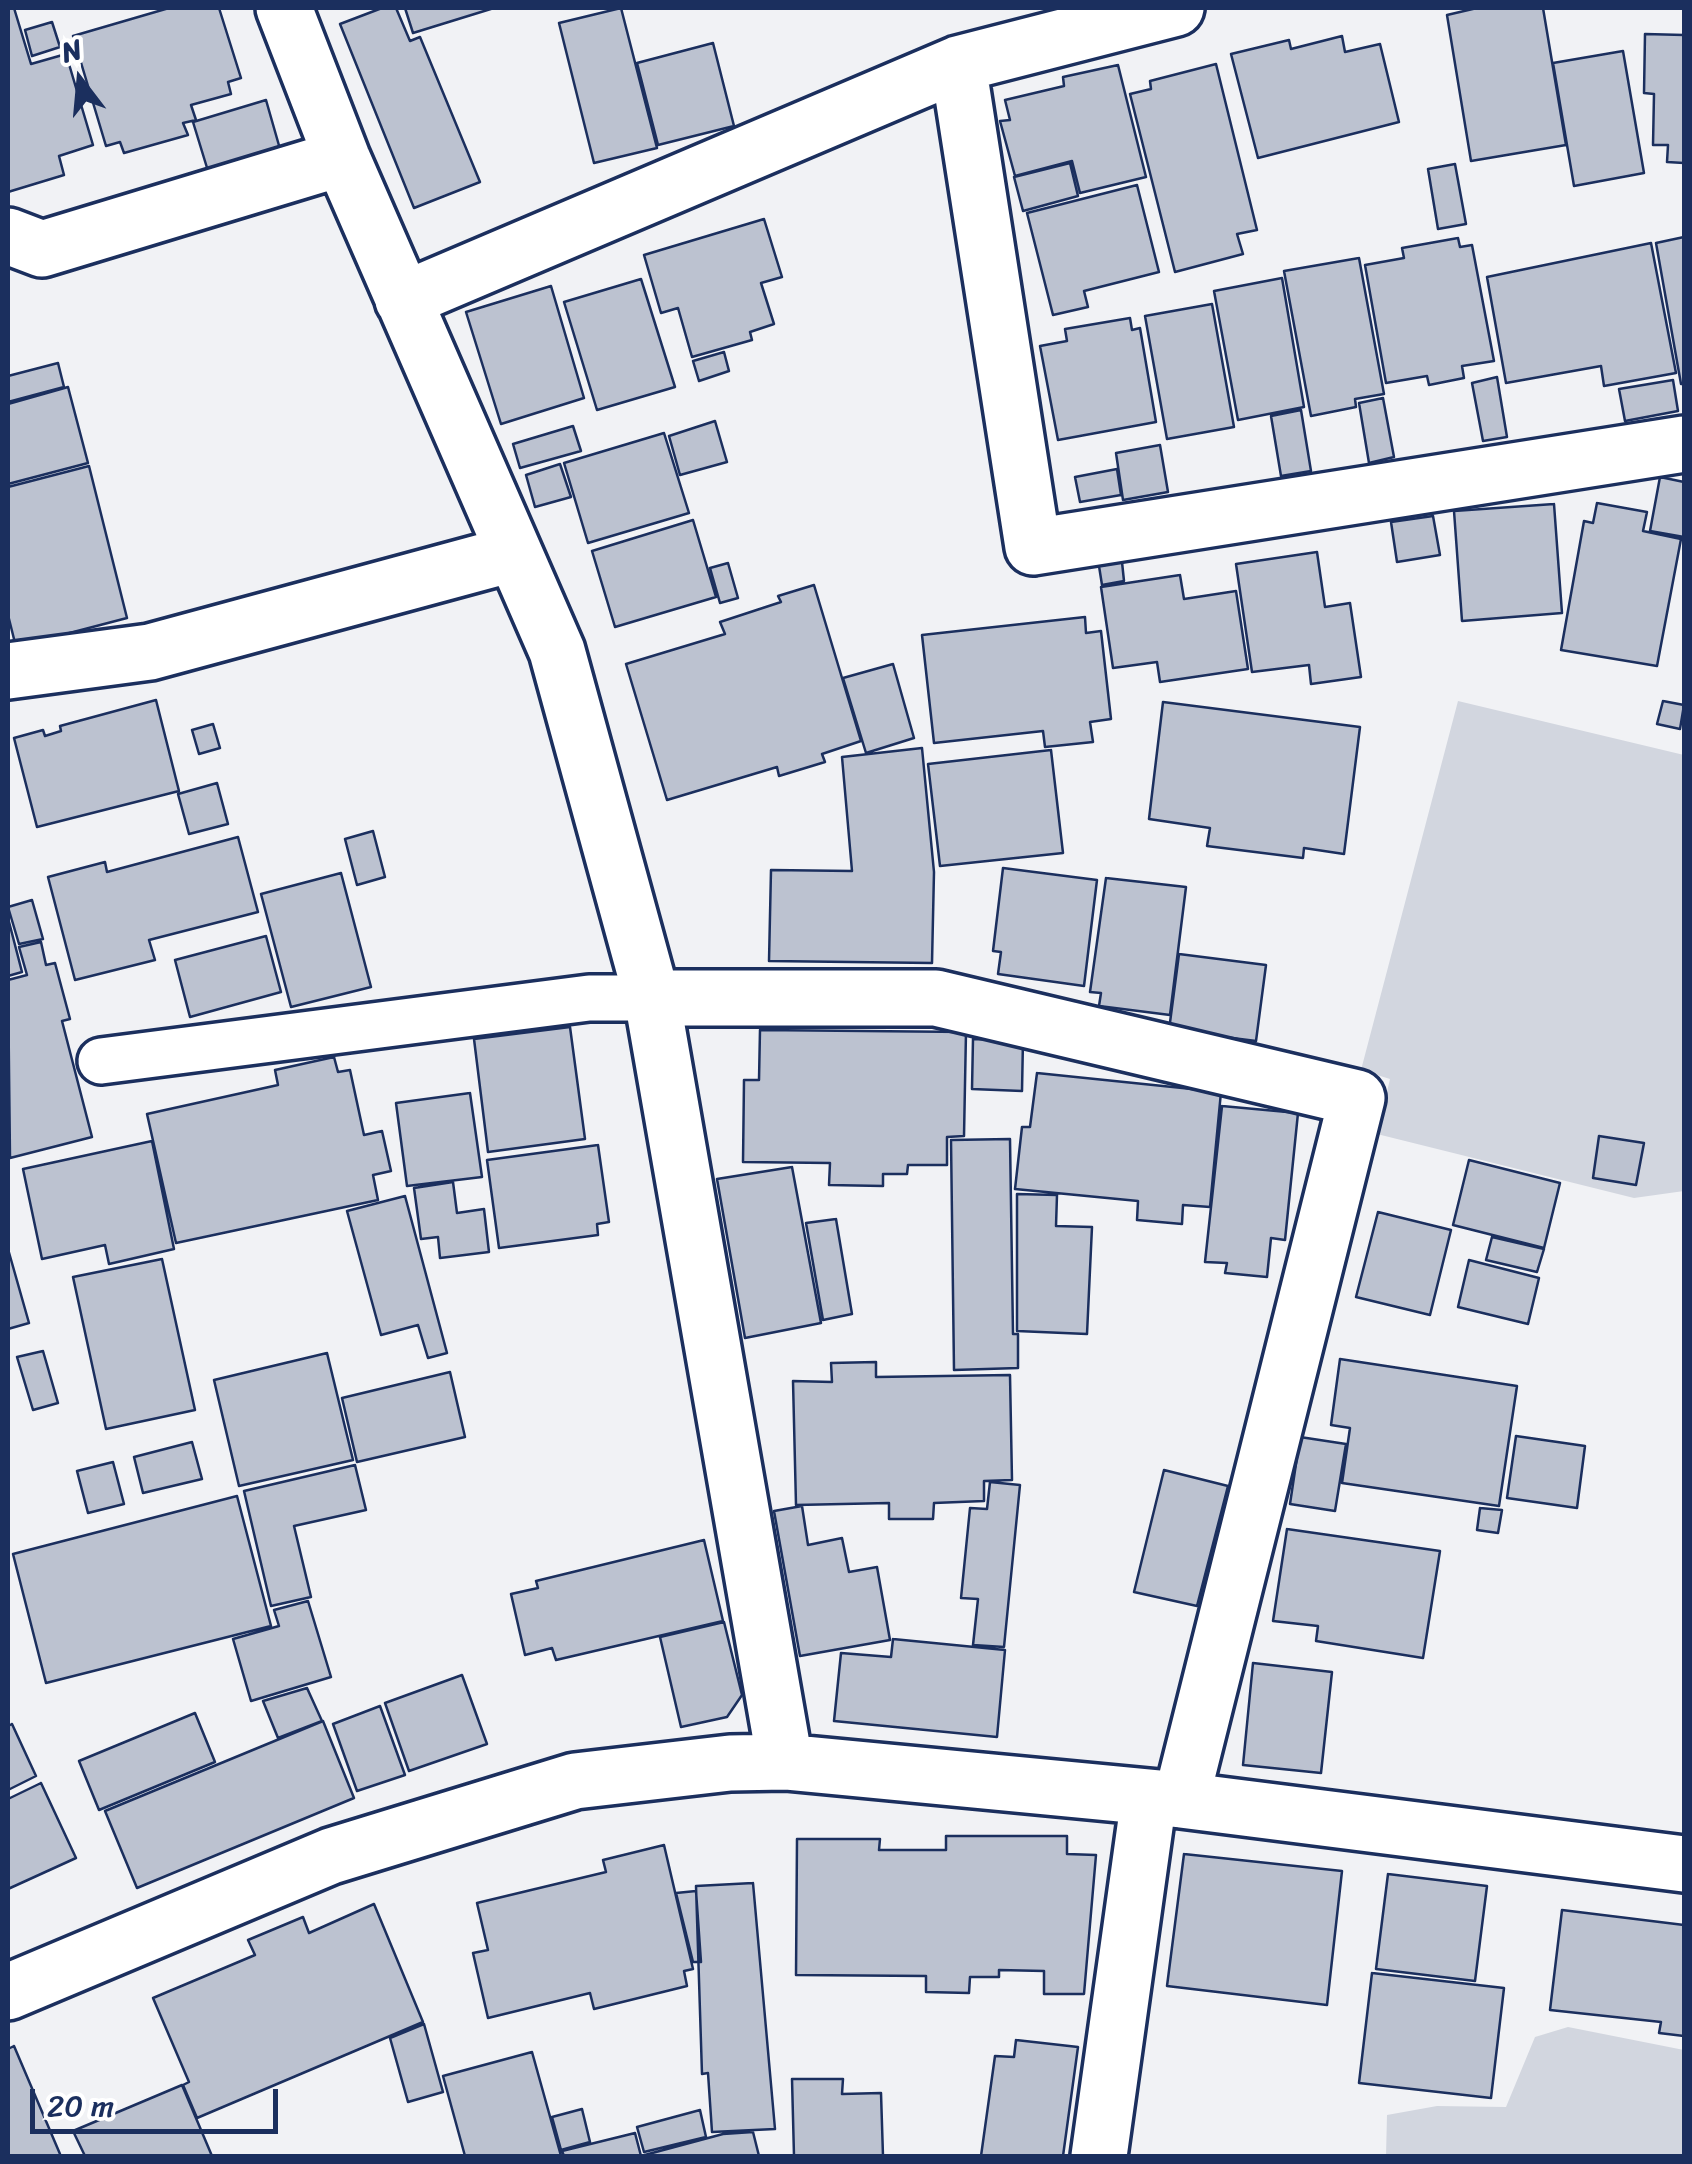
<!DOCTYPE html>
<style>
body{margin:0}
#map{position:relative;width:1692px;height:2164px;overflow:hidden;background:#f1f2f5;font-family:Sriracha,sans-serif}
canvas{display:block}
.frame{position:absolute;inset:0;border:10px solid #1b2f5e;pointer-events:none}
.north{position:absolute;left:30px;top:30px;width:100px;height:100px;-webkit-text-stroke:8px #fff;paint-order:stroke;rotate:344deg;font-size:28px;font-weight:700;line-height:40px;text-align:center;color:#1b2f5e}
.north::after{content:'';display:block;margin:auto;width:35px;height:45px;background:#1b2f5e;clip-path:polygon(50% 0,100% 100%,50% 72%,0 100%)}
.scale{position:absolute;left:30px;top:2089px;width:248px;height:45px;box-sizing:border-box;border:5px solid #1b2f5e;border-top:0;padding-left:12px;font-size:30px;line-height:35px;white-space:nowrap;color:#1b2f5e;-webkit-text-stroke:8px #fff;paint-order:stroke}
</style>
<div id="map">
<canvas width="1692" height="2164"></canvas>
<div class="frame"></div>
<div class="north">N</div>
<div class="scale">20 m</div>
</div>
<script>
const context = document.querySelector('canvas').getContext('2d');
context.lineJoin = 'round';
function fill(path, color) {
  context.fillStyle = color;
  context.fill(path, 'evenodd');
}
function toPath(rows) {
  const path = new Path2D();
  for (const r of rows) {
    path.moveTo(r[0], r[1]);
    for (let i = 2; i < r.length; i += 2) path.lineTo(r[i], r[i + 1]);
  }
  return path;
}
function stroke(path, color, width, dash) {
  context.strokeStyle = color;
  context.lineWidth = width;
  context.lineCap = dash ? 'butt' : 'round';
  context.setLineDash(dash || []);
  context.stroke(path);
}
fill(toPath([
 [1458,701,1684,755,1684,1191,1634,1198,1377,1134,1390,1079,1361,1070],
 [1568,2027,1684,2050,1684,2156,1386,2156,1387,2115,1437,2106,1506,2107,1535,2037]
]), '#d2d6df');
const building = toPath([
 [8,8,14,8,31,64,66,54,93,145,59,156,64,175,8,192,8,8],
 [169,8,219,8,241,78,228,82,231,94,191,105,196,120,183,123,188,135,124,153,120,142,106,146,73,36,169,8],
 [382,8,396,8,410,41,420,37,480,182,414,208,340,24,382,8],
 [405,8,494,8,413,33,405,8],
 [621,8,657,148,594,163,559,23,621,8],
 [1543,8,1566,145,1471,161,1447,15,1477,8,1543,8],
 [52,22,60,47,32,56,25,30,52,22],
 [1645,34,1684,35,1684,163,1667,162,1668,145,1653,145,1654,94,1644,93,1645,34],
 [1342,36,1345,52,1380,44,1399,122,1258,158,1231,54,1289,40,1291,49,1342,36],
 [713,43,734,126,658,145,637,63,713,43],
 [1623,51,1644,173,1574,186,1553,63,1623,51],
 [1216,64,1257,230,1237,234,1243,254,1175,272,1130,94,1151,89,1150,81,1216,64],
 [1118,65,1146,177,1080,193,1072,161,1015,176,1000,121,1010,120,1005,100,1064,86,1063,77,1118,65],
 [266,100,280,149,208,171,193,122,266,100],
 [1070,163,1078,196,1023,211,1014,177,1070,163],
 [1455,164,1466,224,1438,229,1428,169,1455,164],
 [1137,185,1159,272,1084,291,1088,307,1053,315,1027,213,1137,185],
 [764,219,782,277,761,283,774,324,750,332,752,340,692,357,678,308,661,313,644,255,764,219],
 [1684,237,1684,384,1681,384,1656,243,1684,237],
 [1458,238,1460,247,1472,245,1494,361,1462,366,1464,378,1429,385,1427,376,1386,383,1365,265,1404,258,1402,248,1458,238],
 [1651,243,1676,373,1604,386,1601,366,1506,383,1487,277,1651,243],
 [1359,258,1384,394,1355,399,1356,407,1311,416,1284,271,1359,258],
 [1282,278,1304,407,1238,420,1214,291,1282,278],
 [641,279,675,387,597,410,564,302,641,279],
 [551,286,584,398,501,424,466,312,551,286],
 [1212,304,1234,427,1167,439,1145,316,1212,304],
 [1130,318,1132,330,1140,328,1156,422,1058,440,1040,346,1067,341,1065,329,1130,318],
 [724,352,729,371,699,381,693,361,724,352],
 [58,363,64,387,8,402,8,376,58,363],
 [1497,377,1507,437,1483,441,1472,383,1497,377],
 [1673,380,1678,411,1625,421,1619,389,1673,380],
 [68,387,88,463,8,484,8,404,68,387],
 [1383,398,1394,457,1369,463,1359,403,1383,398],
 [1301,410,1311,471,1281,476,1271,416,1301,410],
 [715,421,727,462,680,475,669,436,715,421],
 [573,426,581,451,520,468,513,444,573,426],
 [664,433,689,513,588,543,564,463,664,433],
 [1160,445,1168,492,1123,500,1116,453,1160,445],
 [560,464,571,497,535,507,526,475,560,464],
 [89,466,127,618,16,647,8,615,8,487,89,466],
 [1117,469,1121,495,1080,502,1075,477,1117,469],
 [1660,477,1684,482,1684,537,1650,531,1660,477],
 [1597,503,1647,512,1643,531,1681,539,1657,666,1561,650,1584,521,1593,523,1597,503],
 [1554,504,1562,613,1462,621,1454,511,1554,504],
 [1433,516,1440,555,1397,562,1391,522,1433,516],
 [693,520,716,597,615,627,592,551,693,520],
 [1317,552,1325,607,1350,603,1361,677,1311,684,1309,665,1252,672,1236,564,1317,552],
 [1122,562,1124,581,1102,585,1099,566,1122,562],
 [728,563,738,598,720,603,710,568,728,563],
 [1180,575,1184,599,1236,591,1248,669,1160,682,1157,662,1113,668,1101,587,1180,575],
 [814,585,861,741,822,754,825,762,779,776,777,767,667,800,626,664,725,634,720,622,781,602,778,596,814,585],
 [1085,617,1086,633,1101,631,1111,719,1090,722,1093,742,1045,747,1043,731,934,743,922,635,1085,617],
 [893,664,914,738,866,753,843,678,893,664],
 [156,700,179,791,37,827,14,738,43,730,45,736,61,731,60,726,156,700],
 [1663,701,1684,705,1680,729,1657,724,1663,701],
 [1163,702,1360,727,1344,854,1304,848,1303,858,1207,846,1210,828,1149,819,1163,702],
 [213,724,220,748,199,754,192,730,213,724],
 [922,748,934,872,932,963,769,961,771,870,852,871,842,757,922,748],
 [1051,750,1063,853,940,866,928,764,1051,750],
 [217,783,228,824,189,834,178,794,217,783],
 [373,831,385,877,357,885,345,839,373,831],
 [238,837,258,912,149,940,155,960,75,980,48,877,105,862,107,872,238,837],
 [1003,868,1097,880,1084,986,998,974,1001,952,993,951,1003,868],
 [341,873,371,987,291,1007,261,894,341,873],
 [1106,878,1186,887,1170,1015,1099,1006,1101,993,1090,992,1106,878],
 [32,900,43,939,19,944,8,907,32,900],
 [8,918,22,972,8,976,8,918],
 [266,936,281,992,190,1017,175,960,266,936],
 [41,942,46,965,55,963,70,1019,62,1021,92,1137,10,1158,8,980,27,975,19,947,41,942],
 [1179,954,1266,965,1256,1041,1169,1030,1179,954],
 [570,1027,585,1139,488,1152,474,1039,570,1027],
 [760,1030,966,1032,964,1136,947,1137,947,1165,908,1165,907,1174,883,1174,883,1186,829,1185,830,1163,743,1162,744,1080,759,1080,760,1030],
 [973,1039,1023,1040,1022,1091,972,1089,973,1039],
 [334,1057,338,1072,350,1070,364,1135,382,1131,391,1171,373,1175,378,1200,176,1243,147,1114,278,1085,275,1070,334,1057],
 [1037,1073,1221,1092,1210,1207,1183,1205,1182,1224,1137,1220,1138,1201,1015,1189,1022,1127,1030,1127,1037,1073],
 [470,1093,482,1177,407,1186,396,1103,470,1093],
 [1222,1106,1298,1113,1285,1240,1271,1238,1267,1277,1225,1273,1227,1263,1205,1262,1222,1106],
 [1599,1136,1644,1143,1636,1185,1593,1178,1599,1136],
 [1010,1139,1013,1334,1018,1334,1018,1368,954,1370,951,1140,1010,1139],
 [152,1141,174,1249,109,1264,105,1245,42,1259,23,1169,152,1141],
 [598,1145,609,1222,597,1224,598,1235,499,1248,487,1160,598,1145],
 [1469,1160,1560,1183,1544,1248,1453,1225,1469,1160],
 [792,1167,821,1323,745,1338,717,1179,792,1167],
 [453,1182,457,1213,484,1209,489,1252,440,1258,438,1237,421,1239,414,1188,453,1182],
 [1017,1194,1057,1195,1056,1226,1092,1227,1087,1334,1017,1331,1017,1194],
 [405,1196,447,1353,428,1358,418,1325,381,1335,347,1211,405,1196],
 [1378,1212,1451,1230,1430,1315,1356,1297,1378,1212],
 [836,1219,852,1314,823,1320,806,1223,836,1219],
 [1492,1237,1544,1249,1537,1272,1486,1260,1492,1237],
 [8,1249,29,1323,8,1329,8,1249],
 [162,1259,195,1410,106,1429,73,1277,162,1259],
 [1469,1260,1539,1278,1528,1324,1458,1307,1469,1260],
 [43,1351,58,1403,33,1410,17,1357,43,1351],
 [327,1353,353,1460,239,1486,214,1380,327,1353],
 [1340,1359,1517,1386,1499,1506,1342,1483,1350,1428,1331,1425,1340,1359],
 [876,1362,876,1377,1010,1375,1012,1480,984,1481,984,1501,934,1503,933,1519,889,1519,889,1503,796,1505,793,1381,832,1382,831,1363,876,1362],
 [450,1372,465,1437,357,1462,342,1398,450,1372],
 [1516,1436,1585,1446,1577,1508,1507,1498,1516,1436],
 [1300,1437,1346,1444,1335,1511,1290,1504,1300,1437],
 [192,1442,202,1479,143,1493,134,1457,192,1442],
 [113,1462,124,1504,88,1513,77,1471,113,1462],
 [355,1465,366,1510,294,1526,311,1597,271,1606,244,1491,355,1465],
 [1164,1470,1228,1486,1197,1606,1134,1592,1164,1470],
 [990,1482,1020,1485,1004,1647,973,1645,978,1599,961,1598,970,1508,987,1509,990,1482],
 [237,1496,271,1626,46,1683,13,1554,237,1496],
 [802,1506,808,1545,842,1538,849,1572,877,1567,890,1640,800,1656,774,1511,802,1506],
 [1480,1508,1502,1510,1498,1533,1477,1530,1480,1508],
 [1287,1529,1440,1551,1423,1658,1316,1641,1318,1626,1273,1621,1287,1529],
 [704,1540,723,1621,556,1660,552,1648,525,1655,511,1594,538,1588,536,1581,704,1540],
 [308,1601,331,1677,251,1701,233,1639,279,1626,274,1610,308,1601],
 [724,1622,742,1695,727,1717,681,1727,660,1637,724,1622],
 [893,1639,1005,1650,997,1737,834,1721,841,1653,891,1657,893,1639],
 [1253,1663,1332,1672,1321,1773,1243,1765,1253,1663],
 [462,1675,487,1744,409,1771,385,1703,462,1675],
 [307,1688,322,1721,278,1738,263,1701,307,1688],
 [380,1706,405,1775,357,1791,333,1724,380,1706],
 [195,1713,215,1762,99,1810,79,1761,195,1713],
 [323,1721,354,1798,137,1888,105,1811,323,1721],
 [12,1724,36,1776,8,1790,8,1726,12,1724],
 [41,1783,76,1858,8,1889,8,1799,41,1783],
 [946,1836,1067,1836,1067,1854,1096,1855,1084,1994,1044,1994,1044,1971,999,1970,999,1977,970,1977,969,1993,926,1992,926,1976,796,1975,797,1839,880,1839,879,1850,946,1850,946,1836],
 [664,1845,693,1969,684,1971,687,1986,594,2009,590,1993,488,2018,473,1953,488,1950,477,1903,606,1872,603,1860,664,1845],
 [1184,1854,1342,1871,1327,2005,1167,1986,1184,1854],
 [1388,1874,1487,1886,1475,1981,1376,1969,1388,1874],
 [753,1883,775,2129,712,2132,708,2073,702,2074,696,1886,753,1883],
 [696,1891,701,1962,693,1962,676,1893,696,1891],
 [374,1904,423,2022,197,2118,183,2085,189,2082,153,1998,255,1955,248,1940,303,1917,309,1933,374,1904],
 [1562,1910,1684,1925,1684,2036,1659,2033,1661,2022,1550,2010,1562,1910],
 [1372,1973,1504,1988,1491,2098,1359,2083,1372,1973],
 [424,2024,443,2092,408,2102,390,2038,424,2024],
 [1016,2040,1078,2047,1063,2156,981,2156,995,2056,1014,2057,1016,2040],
 [14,2046,60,2154,56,2156,8,2156,8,2049,14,2046],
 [532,2052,561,2156,465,2156,443,2076,532,2052],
 [792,2079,843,2079,842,2094,881,2093,883,2156,794,2156,792,2079],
 [182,2085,212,2156,85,2156,73,2131,182,2085],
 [582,2109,590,2142,561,2150,552,2117,582,2109],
 [700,2110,706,2137,644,2152,637,2127,700,2110],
 [753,2132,759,2156,564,2156,562,2151,635,2133,641,2156,723,2134,753,2132]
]);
fill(building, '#bcc2d0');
stroke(building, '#1b2f5e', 2.5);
const service = toPath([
 [101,1061,589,998,652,998]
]);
const minor = toPath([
 [284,8,342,158,557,651,652,998,785,1762],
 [958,64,1033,547,1684,444],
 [8,236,42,249,342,158],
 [403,300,958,64,1176,8],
 [8,671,150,652,512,554],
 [652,998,936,998,1357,1098,1181,1800],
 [8,1992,331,1856,575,1781,730,1763,785,1762,1181,1800,1684,1864],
 [1099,2156,1149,1798]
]);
stroke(service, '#1b2f5e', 52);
stroke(minor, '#1b2f5e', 62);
stroke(service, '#fff', 45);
stroke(minor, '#fff', 55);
</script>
